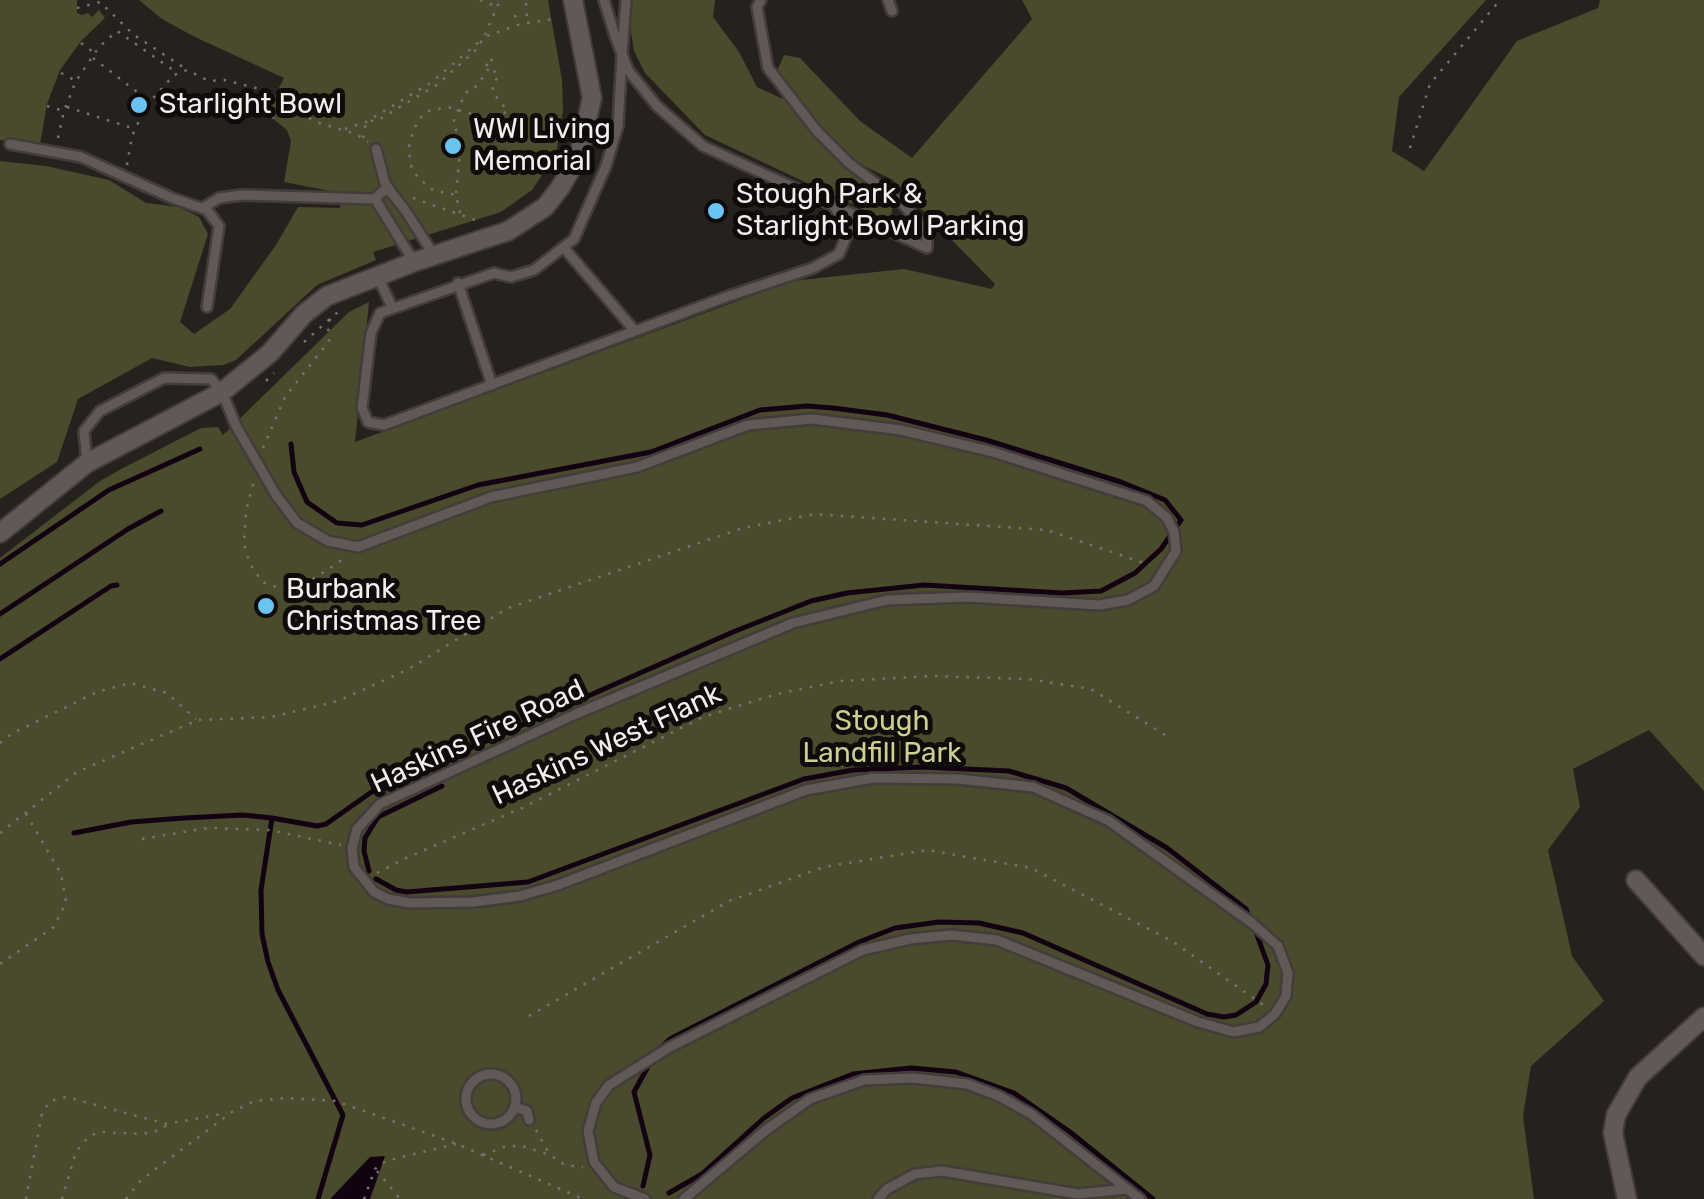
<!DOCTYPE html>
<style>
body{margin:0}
canvas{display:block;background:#27211e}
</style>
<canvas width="1704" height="1199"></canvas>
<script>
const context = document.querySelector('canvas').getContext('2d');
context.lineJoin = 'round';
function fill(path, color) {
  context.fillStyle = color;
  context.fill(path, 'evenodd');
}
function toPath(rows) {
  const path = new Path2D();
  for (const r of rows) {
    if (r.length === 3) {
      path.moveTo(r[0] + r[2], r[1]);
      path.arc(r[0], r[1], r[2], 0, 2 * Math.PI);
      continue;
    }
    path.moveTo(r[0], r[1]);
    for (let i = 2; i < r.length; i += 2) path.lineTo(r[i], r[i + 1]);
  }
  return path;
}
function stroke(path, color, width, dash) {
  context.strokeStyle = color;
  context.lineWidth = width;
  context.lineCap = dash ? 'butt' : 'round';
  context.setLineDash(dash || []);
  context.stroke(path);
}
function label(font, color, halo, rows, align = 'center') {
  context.font = font + ' Rubik,sans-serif';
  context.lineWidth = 10;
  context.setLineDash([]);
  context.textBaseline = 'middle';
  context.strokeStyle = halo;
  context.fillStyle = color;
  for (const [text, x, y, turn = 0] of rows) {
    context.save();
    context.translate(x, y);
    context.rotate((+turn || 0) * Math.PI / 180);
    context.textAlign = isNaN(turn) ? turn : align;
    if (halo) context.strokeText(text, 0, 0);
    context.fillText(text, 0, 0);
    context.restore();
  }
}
fill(toPath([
 [0,0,77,0,77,13,82,15,88,13,92,17,99,10,105,18,81,41,60,70,47,104,40,144,0,140],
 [139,0,548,0,562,80,563,111,556,154,532,190,501,212,373,252,376,260,317,285,236,360,223,365,190,367,152,358,78,399,57,462,0,499,0,161,46,166,109,180,146,203,179,207,199,217,208,234,180,322,194,334,230,309,276,245,298,207,340,208,341,193,284,182,291,141,287,130,271,117,272,113,268,109,284,78,195,37,162,19],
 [632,0,715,0,713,17,739,52,757,87,785,100,843,167,893,205,890,222,705,135,645,73,634,51,629,19],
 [1022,0,1486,0,1399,97,1392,151,1424,171,1517,41,1598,8,1600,0,1704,0,1704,791,1649,730,1573,769,1580,807,1548,850,1572,956,1604,1001,1531,1066,1523,1116,1534,1199,0,1199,0,558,100,481,123,468,201,428,218,427,223,435,349,312,369,302,355,442,792,281,904,269,992,289,995,284,893,180,856,162,814,118,777,71,784,55,800,58,860,121,912,158,1032,19]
]), '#4a4a2d');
fill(toPath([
 [385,1156,370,1199,330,1199,370,1157]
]), '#130211');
stroke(toPath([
 [0,564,109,490,200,449],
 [0,614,128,529,161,511],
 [0,659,111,586,117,585],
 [272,818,317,826,326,824,373,791,733,632,811,601,847,593,924,585,1062,593,1101,591,1135,573,1161,549,1181,520,1165,500,1121,482,986,440,887,415,833,408,807,406,760,410,651,452,478,485,362,525,337,523,307,502,294,472,291,444],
 [74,833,131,822,184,818,243,815,272,818,261,890,262,934,268,962,278,990,343,1115,318,1199],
 [369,871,364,851,365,838,378,817,442,786],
 [376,879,396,890,407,892,528,882,804,779,853,770,922,767,1009,771,1066,788,1167,848,1246,909,1249,917],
 [656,1052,670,1039,859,942,895,928,939,922,979,923,1023,933,1207,1014,1224,1017,1236,1015,1256,1002,1266,984,1268,965,1254,927],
 [643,1186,650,1155,634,1092,651,1061],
 [669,1193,702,1174,764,1118,792,1098,853,1074,911,1068,956,1072,1014,1093,1070,1132,1153,1199]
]), '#130211', 5);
const service = toPath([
 [604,0,615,36,622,54,628,70,657,106,703,146,834,206,849,230,839,254,813,268,726,297,384,425,368,422,362,408,371,333,380,313,494,273,511,277,534,270,574,239,606,166,618,126,622,54,626,0],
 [761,0,757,7,768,68,817,131,849,163,903,204,927,232,927,248,835,206],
 [888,0,892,11],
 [10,144,81,157,172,198,207,210,219,226,207,307],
 [376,149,385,183,391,192],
 [203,208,219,198,242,195,375,199],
 [564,248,635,331],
 [414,262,375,199,384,190,391,192,405,210,434,255],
 [377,275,392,307],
 [458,283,492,385],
 [87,463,84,431,100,411,164,378,211,379,222,392,236,426,276,495,297,523,328,541,358,547,491,497,637,467,748,425,812,419,901,430,993,452,1147,501,1167,518,1174,532,1176,551,1154,586,1128,600,1099,605,968,597,887,600,793,623,576,714,380,804,357,829,352,848,354,867,374,892,388,899,410,903,473,902,520,896,558,885,806,790,873,778,958,779,1033,787,1109,821,1252,923,1278,946,1288,973,1286,996,1275,1014,1259,1027,1234,1032,1198,1022,997,940,951,935,910,939,863,950,670,1047,609,1085,596,1103,588,1131,594,1162,614,1187,645,1199],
 [491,1099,25],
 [515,1107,527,1111,529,1120],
 [684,1199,766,1130,810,1099,864,1080,913,1078,967,1084,999,1096,1031,1114,1140,1199],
 [878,1199,887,1189,915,1174,942,1171,1078,1194,1127,1189]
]);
const minor = toPath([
 [0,533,87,463,222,392,270,353,304,314,327,296,414,262,508,231,545,207,560,188,579,155,592,98,573,0],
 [1636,880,1704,956],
 [1627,1199,1613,1133,1616,1115,1638,1077,1704,1017]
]);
stroke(service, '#423c3a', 14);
stroke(minor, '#423c3a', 22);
stroke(toPath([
 [480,0,497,7],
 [526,3,527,21],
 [77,8,100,2,134,35,186,69],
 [515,15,517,24],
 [485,35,500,0],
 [81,43,93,52],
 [93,58,150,102],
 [61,73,76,81],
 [47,106,64,111],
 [67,107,135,129],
 [272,118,289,105],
 [345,129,366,122,432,82,480,41],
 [58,138,64,111,76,81,99,47,117,31,176,72],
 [363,138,366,122,380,119,438,84,477,49,484,37,521,24,554,19],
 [1410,148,1430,84,1500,0],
 [127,165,132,136,146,106,174,75,187,70,209,81,224,80,260,89,316,122,356,134,368,142],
 [456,193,461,142,453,123,465,93,474,89,487,72,494,53],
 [413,198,481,222],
 [460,213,456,195,433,190,418,178,410,164,409,143,418,120,428,111,448,107,475,115,495,135,508,135,500,115,508,111,493,93,493,83,499,76,488,65,479,64],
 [304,342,339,311],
 [266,381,274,373],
 [263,448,285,397,329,341,328,323,332,316],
 [253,484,246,512,244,544,250,564,262,582,282,589,304,585,345,558],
 [0,743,13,733,97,692,130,683,167,693,196,719],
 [0,833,77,772,198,720,272,717,338,701,407,670,508,608,743,528,814,514,1047,530,1150,565],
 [142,839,208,828,269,830,341,845],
 [377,873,406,858,522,808,703,717,777,694,840,681,933,676,1028,679,1091,689,1165,735],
 [0,964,54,927,66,902,61,874,25,812],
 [529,1016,729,901,824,867,927,850,1031,868,1172,941,1266,1007],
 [536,1130,549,1154],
 [483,1155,507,1146,522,1146,550,1155,565,1165,583,1167],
 [377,1171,400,1199],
 [26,1199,42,1113,50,1101,66,1097,167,1124,227,1113],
 [62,1199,76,1152,89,1136,100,1132,142,1134,161,1130,166,1125],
 [126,1199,141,1180,232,1112,254,1101,287,1098,336,1101,457,1144,583,1199],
 [364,1199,375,1169,386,1161,456,1144]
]), '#787371', 2.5, [2.5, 8]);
stroke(service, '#605956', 9);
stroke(minor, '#605956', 18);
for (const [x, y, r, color] of [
 [139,105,10,"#6ac3f1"],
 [453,146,10,"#6ac3f1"],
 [716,211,10,"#6ac3f1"],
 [266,606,10,"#6ac3f1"]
]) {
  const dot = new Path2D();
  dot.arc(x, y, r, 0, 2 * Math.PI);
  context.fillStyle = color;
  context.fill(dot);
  stroke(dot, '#0e0b0a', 4);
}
label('28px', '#f3eeed', '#0e0b0a', [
 ["Starlight Bowl",159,105],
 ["WWI Living",473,130],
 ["Memorial",473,162],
 ["Stough Park &",736,195],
 ["Starlight Bowl Parking",736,227],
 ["Burbank",286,590],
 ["Christmas Tree",286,622]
], 'left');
label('28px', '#cece92', '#0e0b0a', [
 ["Stough",882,722],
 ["Landfill Park",882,754]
]);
label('28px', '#f3eeed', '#0e0b0a', [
 ["Haskins Fire Road",478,737,-25],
 ["Haskins West Flank",607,745,-25]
]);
</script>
